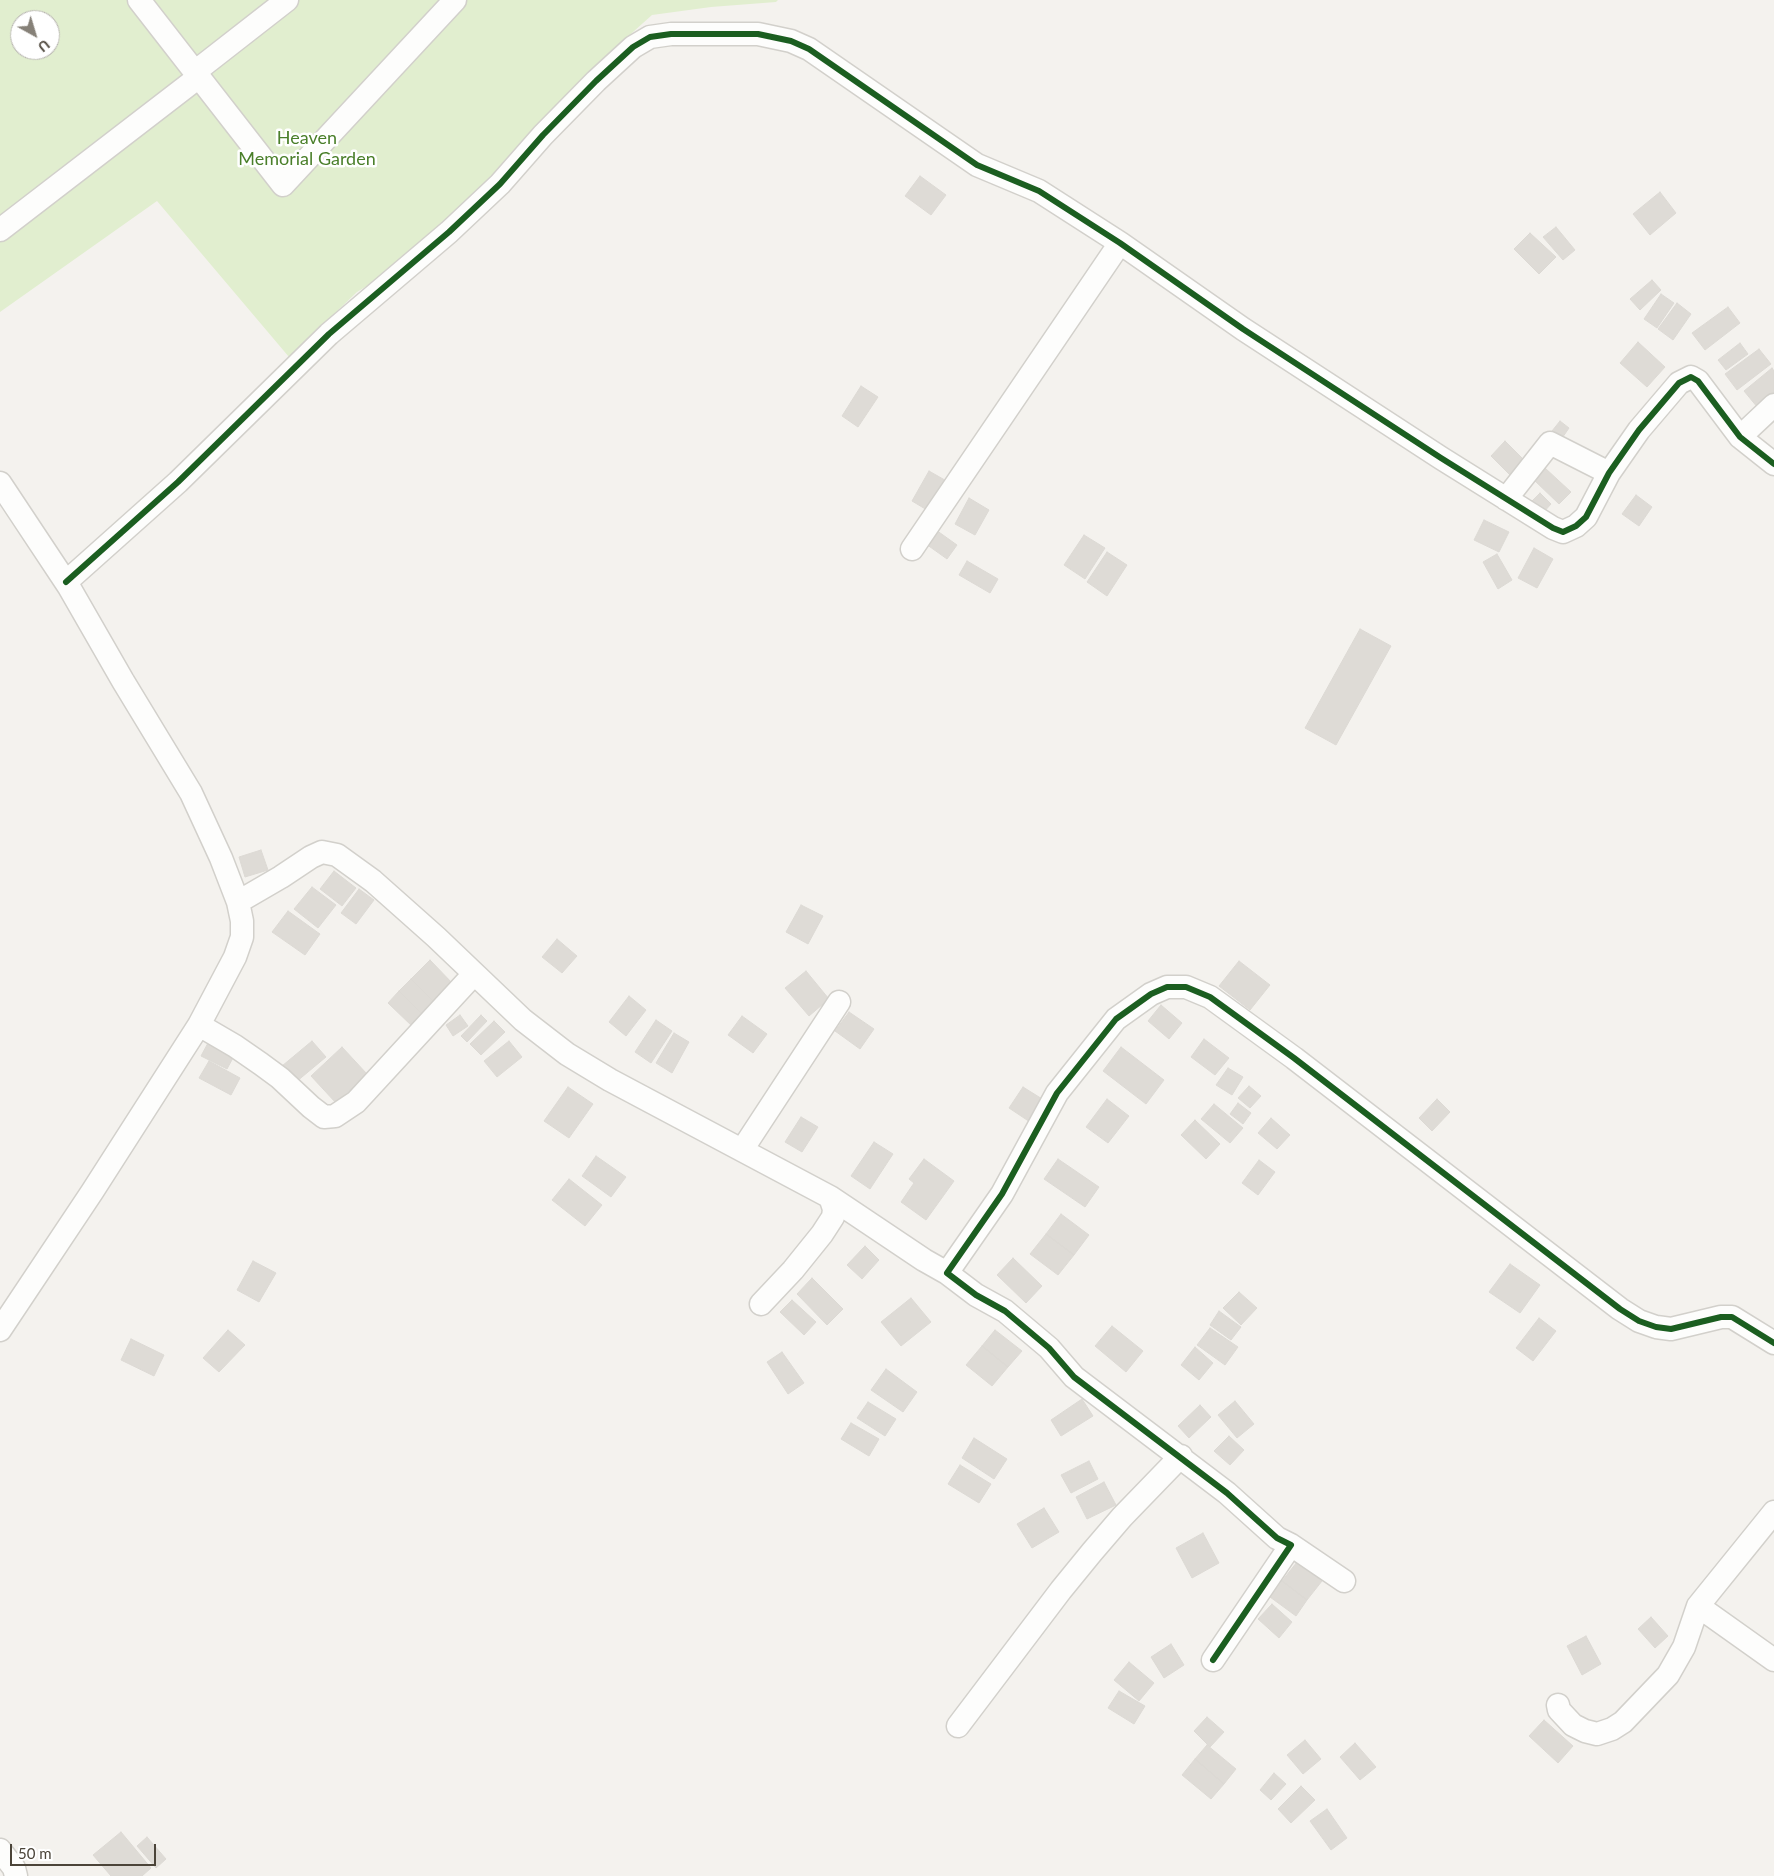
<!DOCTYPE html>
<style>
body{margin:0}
#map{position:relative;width:1774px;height:1876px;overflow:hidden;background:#f4f2ee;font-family:Lato,sans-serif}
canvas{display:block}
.north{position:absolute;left:10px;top:10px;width:50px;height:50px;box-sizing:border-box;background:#fff;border:1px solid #b7b4b0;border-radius:50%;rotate:141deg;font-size:14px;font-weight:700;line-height:20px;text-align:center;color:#4b4439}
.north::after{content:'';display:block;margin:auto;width:18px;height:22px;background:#868178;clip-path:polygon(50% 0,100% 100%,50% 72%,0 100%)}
.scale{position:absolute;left:10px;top:1844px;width:146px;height:22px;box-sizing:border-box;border:2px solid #4b4439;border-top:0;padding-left:6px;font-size:15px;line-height:18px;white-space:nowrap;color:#4b4439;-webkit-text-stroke:4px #fff;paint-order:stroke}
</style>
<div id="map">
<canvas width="1774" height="1876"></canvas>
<div class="north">U</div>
<div class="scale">50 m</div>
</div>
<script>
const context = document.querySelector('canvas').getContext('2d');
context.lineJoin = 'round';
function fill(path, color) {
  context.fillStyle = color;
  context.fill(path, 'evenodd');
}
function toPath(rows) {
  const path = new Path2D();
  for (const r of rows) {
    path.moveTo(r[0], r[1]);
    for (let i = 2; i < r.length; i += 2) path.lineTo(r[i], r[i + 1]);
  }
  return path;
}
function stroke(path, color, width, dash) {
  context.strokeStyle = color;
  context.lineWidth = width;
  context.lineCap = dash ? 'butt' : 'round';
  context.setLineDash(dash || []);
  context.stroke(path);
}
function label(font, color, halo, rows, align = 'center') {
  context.font = font + ' Lato,sans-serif';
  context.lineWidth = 5;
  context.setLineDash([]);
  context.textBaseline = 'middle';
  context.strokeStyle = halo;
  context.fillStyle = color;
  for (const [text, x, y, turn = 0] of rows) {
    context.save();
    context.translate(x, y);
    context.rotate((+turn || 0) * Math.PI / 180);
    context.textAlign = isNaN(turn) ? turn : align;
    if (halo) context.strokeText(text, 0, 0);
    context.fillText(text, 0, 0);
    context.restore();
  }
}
fill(toPath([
 [0,0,778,0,776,2,711,7,652,15,633,32,430,247,357,292,289,357,157,201,0,312],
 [20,20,50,20,50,50,20,50]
]), '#e1eecf');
const building = toPath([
 [920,176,946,195,931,215,905,196,920,176],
 [1660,192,1676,213,1650,235,1633,214,1660,192],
 [1556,227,1575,250,1563,260,1543,237,1556,227],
 [1530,233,1556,257,1539,274,1514,249,1530,233],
 [1652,280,1661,290,1640,310,1630,299,1652,280],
 [1661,294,1674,303,1657,328,1644,319,1661,294],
 [1677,303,1691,314,1673,340,1658,329,1677,303],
 [1728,307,1740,323,1705,350,1692,333,1728,307],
 [1638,342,1665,367,1647,387,1620,363,1638,342],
 [1740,343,1748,354,1726,370,1718,360,1740,343],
 [1759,349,1771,364,1737,390,1725,374,1759,349],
 [1772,368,1774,371,1774,394,1758,408,1744,391,1772,368],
 [861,386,878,397,858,427,842,416,861,386],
 [1560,421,1569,428,1558,444,1548,436,1560,421],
 [1505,441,1529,465,1514,479,1491,456,1505,441],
 [1545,468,1571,492,1559,504,1534,480,1545,468],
 [929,471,950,483,932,513,912,501,929,471],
 [1540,493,1551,504,1542,514,1530,503,1540,493],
 [1636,495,1652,507,1639,526,1622,514,1636,495],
 [969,498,989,510,975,535,955,524,969,498],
 [1484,520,1509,532,1499,552,1474,540,1484,520],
 [936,530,957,545,947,559,926,544,936,530],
 [1084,535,1105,548,1085,579,1064,565,1084,535],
 [1534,548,1553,559,1537,588,1518,578,1534,548],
 [1107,552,1127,565,1107,596,1087,582,1107,552],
 [1497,554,1512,580,1498,589,1483,562,1497,554],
 [967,561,998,579,990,593,959,575,967,561],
 [1360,629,1391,646,1336,745,1305,728,1360,629],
 [261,850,268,870,245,877,239,857,261,850],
 [334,871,356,888,342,906,320,889,334,871],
 [312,887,336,905,318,928,294,909,312,887],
 [359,889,374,900,356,924,341,913,359,889],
 [801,905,823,916,808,944,786,932,801,905],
 [288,911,320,934,305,955,272,932,288,911],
 [557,939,577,956,562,973,542,957,557,939],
 [430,960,455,986,436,1004,411,979,430,960],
 [1239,961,1270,985,1250,1010,1219,986,1239,961],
 [806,971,829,999,809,1016,785,988,806,971],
 [411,979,436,1004,424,1016,399,991,411,979],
 [399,991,424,1016,413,1027,388,1003,399,991],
 [629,996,646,1010,626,1036,609,1022,629,996],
 [1161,1005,1182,1023,1169,1039,1148,1021,1161,1005],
 [849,1012,874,1029,860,1049,835,1031,849,1012],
 [460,1015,468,1026,453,1036,446,1025,460,1015],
 [481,1015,487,1021,467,1042,461,1036,481,1015],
 [742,1016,767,1034,753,1053,728,1035,742,1016],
 [656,1020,672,1031,651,1063,635,1052,656,1020],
 [494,1021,505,1032,481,1055,470,1044,494,1021],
 [674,1033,689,1042,672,1073,656,1063,674,1033],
 [1204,1039,1229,1058,1215,1075,1191,1057,1204,1039],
 [312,1041,326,1057,296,1082,282,1066,312,1041],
 [509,1041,522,1057,497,1077,484,1061,509,1041],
 [208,1043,234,1056,227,1069,201,1056,208,1043],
 [342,1047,367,1074,336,1103,311,1076,342,1047],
 [1121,1047,1164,1080,1146,1104,1103,1071,1121,1047],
 [209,1061,240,1078,231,1095,199,1078,209,1061],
 [1228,1068,1243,1077,1232,1095,1216,1085,1228,1068],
 [1249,1086,1261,1096,1250,1108,1238,1098,1249,1086],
 [568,1087,593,1104,569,1138,544,1121,568,1087],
 [1023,1087,1047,1102,1033,1124,1009,1108,1023,1087],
 [1107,1099,1129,1116,1108,1143,1086,1127,1107,1099],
 [1437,1099,1450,1112,1432,1131,1419,1118,1437,1099],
 [1238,1103,1251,1113,1243,1124,1230,1114,1238,1103],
 [1214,1104,1243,1128,1230,1143,1201,1119,1214,1104],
 [801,1117,818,1127,802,1152,785,1142,801,1117],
 [1271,1118,1290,1135,1277,1149,1258,1133,1271,1118],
 [1195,1120,1220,1144,1206,1159,1181,1135,1195,1120],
 [874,1142,893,1154,870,1189,851,1176,874,1142],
 [596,1156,626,1177,611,1197,582,1176,596,1156],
 [924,1159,954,1181,926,1220,901,1202,914,1183,909,1179,924,1159],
 [1058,1159,1099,1187,1085,1207,1044,1179,1058,1159],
 [1259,1160,1275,1172,1258,1195,1242,1183,1259,1160],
 [569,1179,602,1205,585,1226,552,1200,569,1179],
 [1061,1214,1089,1235,1074,1255,1046,1234,1061,1214],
 [1046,1234,1074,1255,1058,1275,1030,1254,1046,1234],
 [865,1246,879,1260,862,1279,847,1265,865,1246],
 [1013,1258,1042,1286,1026,1303,997,1275,1013,1258],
 [253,1261,276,1273,259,1302,237,1290,253,1261],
 [1510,1264,1540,1285,1520,1313,1489,1292,1510,1264],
 [812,1278,843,1309,827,1325,797,1294,812,1278],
 [1239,1292,1257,1308,1241,1325,1223,1308,1239,1292],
 [911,1298,931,1322,901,1346,881,1322,911,1298],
 [792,1300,816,1322,804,1335,780,1312,792,1300],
 [1219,1311,1241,1327,1231,1340,1210,1325,1219,1311],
 [1539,1318,1556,1331,1533,1361,1516,1348,1539,1318],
 [1112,1326,1143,1351,1126,1372,1095,1346,1112,1326],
 [1210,1328,1238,1347,1225,1365,1197,1345,1210,1328],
 [228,1330,245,1345,219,1372,203,1358,228,1330],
 [995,1330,1022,1351,1008,1367,982,1346,995,1330],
 [131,1339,164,1355,154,1376,121,1360,131,1339],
 [982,1346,1008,1367,992,1386,966,1365,982,1346],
 [1195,1347,1213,1363,1199,1380,1181,1365,1195,1347],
 [782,1352,804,1383,788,1394,767,1362,782,1352],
 [886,1369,917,1392,903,1412,871,1390,886,1369],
 [1082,1399,1093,1416,1061,1436,1051,1420,1082,1399],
 [1235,1401,1254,1424,1237,1438,1218,1415,1235,1401],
 [868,1402,896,1419,885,1436,857,1418,868,1402],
 [1200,1405,1211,1417,1189,1438,1178,1426,1200,1405],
 [851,1423,879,1439,869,1456,841,1439,851,1423],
 [1229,1436,1244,1450,1230,1465,1214,1451,1229,1436],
 [974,1438,1007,1459,994,1479,962,1458,974,1438],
 [1089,1461,1098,1479,1071,1493,1061,1475,1089,1461],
 [960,1465,991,1484,979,1503,948,1484,960,1465],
 [1104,1482,1116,1505,1087,1519,1076,1497,1104,1482],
 [1044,1508,1059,1532,1032,1548,1017,1524,1044,1508],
 [1203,1533,1219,1563,1192,1578,1176,1548,1203,1533],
 [1297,1562,1322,1581,1307,1600,1282,1581,1297,1562],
 [1282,1581,1307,1600,1296,1616,1270,1597,1282,1581],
 [1272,1604,1292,1622,1279,1638,1258,1619,1272,1604],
 [1651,1617,1668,1636,1655,1648,1638,1629,1651,1617],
 [1586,1636,1601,1664,1582,1675,1567,1646,1586,1636],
 [1171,1644,1184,1665,1164,1678,1151,1657,1171,1644],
 [1129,1662,1154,1683,1139,1701,1114,1680,1129,1662],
 [1119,1691,1145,1706,1134,1724,1108,1708,1119,1691],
 [1207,1717,1224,1732,1210,1747,1194,1731,1207,1717],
 [1544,1720,1573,1746,1558,1763,1529,1736,1544,1720],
 [1305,1740,1321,1759,1303,1774,1287,1755,1305,1740],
 [1355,1743,1376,1767,1360,1780,1340,1757,1355,1743],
 [1207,1745,1236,1769,1224,1784,1195,1759,1207,1745],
 [1195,1759,1224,1784,1211,1799,1182,1775,1195,1759],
 [1274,1773,1286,1784,1271,1800,1260,1790,1274,1773],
 [1301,1786,1315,1800,1291,1823,1278,1809,1301,1786],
 [1327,1809,1347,1838,1331,1850,1310,1821,1327,1809],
 [121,1832,151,1868,142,1876,111,1876,93,1855,121,1832],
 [147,1837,166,1859,156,1868,137,1846,147,1837]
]);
fill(building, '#dedbd6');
stroke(building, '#dcd9d4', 1);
const minor = toPath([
 [139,0,283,185,455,0],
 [196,71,287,0],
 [0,230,200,76],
 [1740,437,1774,405],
 [0,483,69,587,123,681,191,793,221,858,238,902,242,921,242,937,235,957,199,1025,92,1192,0,1330],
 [1506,499,1550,443,1609,473],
 [912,549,1120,243],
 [66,582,178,482,329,334,449,232,500,184,543,135,596,81,633,47,650,37,671,34,758,34,791,41,809,49,977,165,1039,191,1120,243,1243,329,1441,458,1553,528,1563,532,1576,526,1586,517,1609,473,1639,430,1679,383,1691,377,1698,381,1740,437,1774,464],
 [238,902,281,877,311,857,322,852,337,855,373,881,436,937,523,1020,567,1054,610,1080,830,1197,834,1209,833,1217,822,1234,793,1270,761,1304],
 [199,1025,235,1046,261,1064,280,1078,311,1107,324,1117,335,1116,356,1102,474,974],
 [742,1150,839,1002],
 [830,1197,924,1260,947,1273],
 [1291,1545,1344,1581],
 [1698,1606,1774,1660],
 [1213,1660,1291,1545,1277,1538,1227,1493,1074,1377,1049,1348,1005,1311,976,1295,947,1273,1002,1194,1057,1093,1116,1019,1151,994,1167,987,1186,987,1210,997,1294,1058,1620,1309,1639,1321,1656,1327,1671,1329,1721,1317,1732,1317,1774,1343],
 [1558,1705,1559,1710,1573,1725,1585,1731,1597,1734,1612,1729,1623,1722,1668,1675,1684,1647,1698,1606,1774,1512],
 [958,1726,1061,1590,1092,1552,1122,1517,1181,1456],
 [0,1850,14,1868,16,1876]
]);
stroke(minor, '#d2d0cb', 25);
stroke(minor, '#fdfdfc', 22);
stroke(toPath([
 [66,582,178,482,329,334,449,232,500,184,543,135,596,81,633,47,650,37,671,34,758,34,791,41,809,49,977,165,1039,191,1120,243,1243,329,1441,458,1553,528,1563,532,1576,526,1586,517,1609,473,1639,430,1679,383,1691,377,1698,381,1740,437,1774,464],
 [1213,1660,1291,1545,1277,1538,1227,1493,1074,1377,1049,1348,1005,1311,976,1295,947,1273,1002,1194,1057,1093,1116,1019,1151,994,1167,987,1186,987,1210,997,1294,1058,1620,1309,1639,1321,1656,1327,1671,1329,1721,1317,1732,1317,1774,1343]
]), '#1b5e20', 6);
label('18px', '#4a7f2a', '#fff', [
 ["Heaven",307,138],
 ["Memorial Garden",307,159]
]);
</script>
